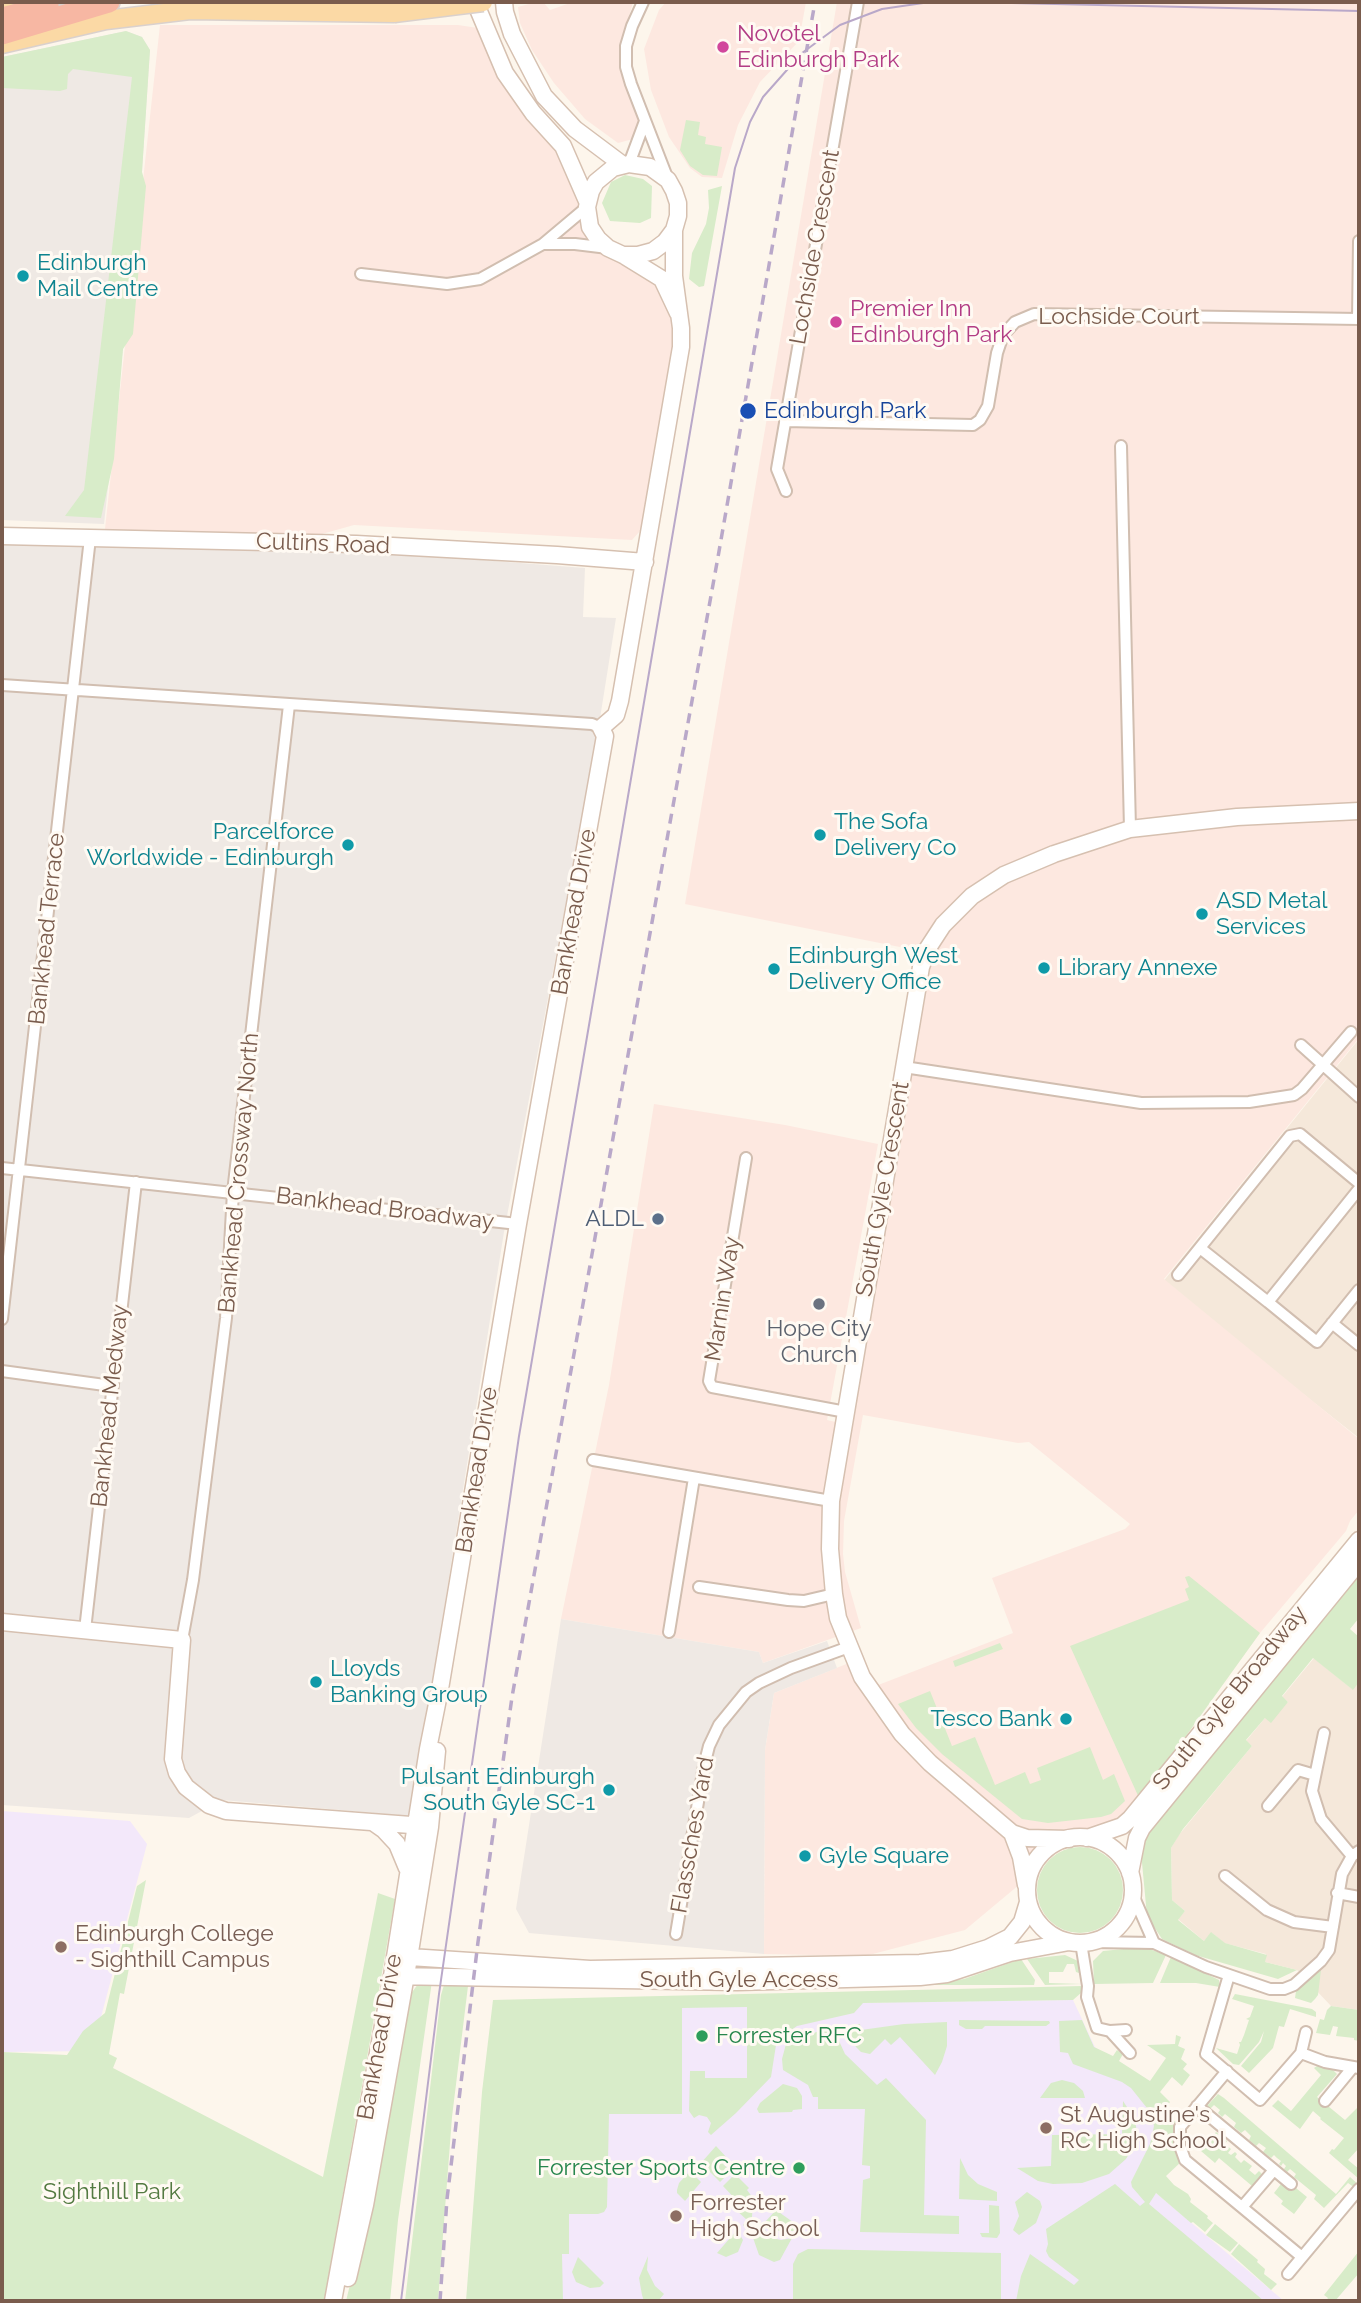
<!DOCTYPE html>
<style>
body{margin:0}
#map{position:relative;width:1361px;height:2303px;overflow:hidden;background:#fdf6ec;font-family:Raleway,sans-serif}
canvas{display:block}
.frame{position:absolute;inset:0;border:4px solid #7a5c4d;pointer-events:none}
</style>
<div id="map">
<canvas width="1361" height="2303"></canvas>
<div class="frame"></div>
</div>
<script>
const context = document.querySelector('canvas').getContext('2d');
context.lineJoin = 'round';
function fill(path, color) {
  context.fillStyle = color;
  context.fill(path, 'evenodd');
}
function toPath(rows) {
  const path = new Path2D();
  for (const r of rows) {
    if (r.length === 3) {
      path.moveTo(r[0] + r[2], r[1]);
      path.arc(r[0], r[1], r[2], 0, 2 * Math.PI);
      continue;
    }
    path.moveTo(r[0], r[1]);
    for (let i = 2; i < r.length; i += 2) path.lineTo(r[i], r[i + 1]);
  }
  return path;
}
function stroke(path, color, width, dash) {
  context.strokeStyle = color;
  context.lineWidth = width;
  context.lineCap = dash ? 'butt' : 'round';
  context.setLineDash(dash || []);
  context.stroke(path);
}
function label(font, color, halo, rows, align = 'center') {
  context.font = font + ' Raleway,sans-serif';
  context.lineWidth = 6;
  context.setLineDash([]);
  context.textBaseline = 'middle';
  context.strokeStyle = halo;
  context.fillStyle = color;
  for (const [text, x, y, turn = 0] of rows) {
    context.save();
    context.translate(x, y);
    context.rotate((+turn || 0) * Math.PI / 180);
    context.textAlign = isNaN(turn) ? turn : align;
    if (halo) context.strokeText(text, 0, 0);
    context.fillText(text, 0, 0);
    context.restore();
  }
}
fill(toPath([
 [1359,1039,1359,1438,1162,1283],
 [1314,1658,1352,1689,1359,1682,1359,2010,1331,2006,1297,1970,1265,1962,1266,1954,1224,1943,1212,1933,1204,1941,1178,1919,1185,1911,1172,1900,1171,1848,1178,1836,1252,1746,1246,1741,1265,1718,1288,1702,1282,1697]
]), '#f5e8da');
fill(toPath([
 [536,2,543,2,550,10,573,2,633,2,622,43,641,118,633,139,618,143,585,119,554,83,532,50,520,23,518,7],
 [666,2,806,2,799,41,760,82,738,125,722,178,702,177,690,168,669,137,651,90,644,49,659,10],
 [837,2,1359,2,1359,1038,1164,1279,1359,1439,1359,1510,1350,1521,1346,1531,1260,1633,1130,1812,1056,1854,965,1930,865,1956,764,1954,765,1750,774,1693,859,1659,873,1687,1013,1633,992,1578,1125,1529,1130,1524,1029,1442,1018,1443,863,1415,844,1521,843,1554,845,1572,861,1628,763,1663,759,1652,561,1619,609,1385,654,1104,785,1125,878,1144,827,1420,848,1425,925,952,685,904],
 [160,25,458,25,478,28,550,131,590,227,657,274,678,313,656,502,640,531,632,540,354,525,290,543,104,538]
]), '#fde8e0');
fill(toPath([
 [126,31,142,37,150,50,142,172,104,524,2,520,2,57],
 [2,544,377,552,585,568,583,617,616,618,597,737,504,1232,411,1816,222,1800,189,1818,2,1805],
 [561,1619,759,1652,763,1663,827,1641,837,1668,774,1693,765,1750,764,1954,529,1933,516,1909]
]), '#efe9e4');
fill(toPath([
 [2,1811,130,1821,147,1844,92,2051,2,2052],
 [1073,2000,1095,2047,1156,2095,1156,2193,1284,2301,498,2301,501,2012,896,2002]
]), '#f3e8fa');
fill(toPath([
 [126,31,142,37,150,50,142,172,146,186,133,334,123,349,114,459,101,518,65,516,84,490,132,77,73,69,68,74,67,89,60,91,2,88,2,57],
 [686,120,700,122,698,135,706,137,705,144,722,147,717,176,703,175,690,166,680,150],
 [625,175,643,179,652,186,651,218,640,223,610,221,602,203,611,182],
 [722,186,704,286,699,287,689,279,692,253,706,224,709,208,708,190],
 [1359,1572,1359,1618,1350,1629,1359,1637,1359,1682,1353,1690,1313,1658,1282,1696,1288,1702,1271,1723,1265,1718,1246,1740,1252,1746,1183,1829,1171,1848,1172,1900,1185,1911,1178,1920,1204,1941,1211,1932,1225,1943,1267,1955,1265,1962,1297,1970,1278,1979,1195,1955,1162,1939,1147,1916,1141,1852,1146,1833],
 [1189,1576,1260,1633,1140,1800,1070,1646,1189,1600,1185,1589,1189,1587,1185,1577],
 [1000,1643,1003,1649,955,1667,953,1661],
 [930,1691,952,1746,975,1737,995,1785,1025,1772,1030,1784,1041,1780,1037,1768,1090,1747,1103,1780,1114,1774,1125,1801,1111,1814,1101,1817,1048,1823,1022,1819,942,1754,916,1728,898,1704],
 [1080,1890,43],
 [146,1880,124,1994,120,1993,109,2054,117,2058,113,2068,323,2177,378,1893,395,1899,324,2301,2,2301,2,2052,67,2055,83,2031,105,2013,137,1886],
 [1144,1947,1166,1955,1153,1983,1094,1984,1093,1961,1103,1951],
 [1065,1955,1078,1961,1082,1974,1076,1972,1074,1964,1067,1964,1063,1972,1049,1972,1049,1983,1083,1984,1045,1985,1027,1959],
 [1171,1957,1215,1978,1219,1980,1220,1987,1196,1983,1160,1983],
 [1021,1959,1035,1980,1034,1985,925,1985,964,1979],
 [1321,1970,1318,1995,1315,1999,1311,2003,1295,1998,1296,1991],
 [432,1981,398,2220,390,2301,346,2301,375,2183,410,1995,418,1984],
 [444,1985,468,1986,452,2117,438,2301,405,2301,441,1995],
 [1082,1986,1082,1992,1073,2000,863,2003,854,2013,797,2026,784,2035,776,2045,771,2077,736,2113,711,2135,708,2132,711,2123,707,2117,699,2115,694,2118,689,2111,690,2071,705,2071,705,2078,747,2078,747,2007,682,2008,682,2114,609,2114,607,2207,604,2212,598,2214,569,2214,569,2254,562,2254,563,2301,466,2301,482,2092,493,2000],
 [1235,1994,1312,2009,1316,2012,1316,2017,1290,2009,1284,2027,1279,2026,1273,2048,1249,2073,1241,2066,1261,2042,1264,2031,1259,2042,1239,2065,1233,2064,1216,2048,1237,2054,1240,2045,1239,2042,1241,2042,1244,2035,1249,2020,1246,2019,1250,2017,1254,2006,1232,1999],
 [1331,2006,1359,2010,1359,2041,1354,2040,1354,2038,1336,2036,1338,2027,1333,2026,1330,2035,1316,2033,1320,2019,1324,2020,1327,2010],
 [959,2020,1049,2021,1050,2023,1046,2026,985,2026,982,2029,966,2029,959,2025],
 [1082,2020,1094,2047,1113,2056,1117,2050,1123,2054,1119,2061,1150,2081,1166,2058,1147,2045,1175,2044,1176,2035,1181,2037,1178,2046,1185,2049,1181,2059,1187,2064,1183,2069,1190,2075,1182,2086,1172,2077,1160,2092,1170,2102,1165,2109,1172,2114,1176,2109,1183,2115,1180,2117,1174,2113,1170,2118,1177,2123,1182,2161,1166,2176,1174,2185,1188,2194,1191,2199,1190,2202,1208,2216,1207,2218,1213,2223,1205,2232,1193,2222,1191,2223,1156,2193,1149,2204,1264,2301,1016,2301,1021,2276,1030,2254,1074,2285,1079,2280,1049,2257,1046,2251,1048,2244,1046,2229,1115,2184,1140,2206,1145,2202,1132,2187,1131,2182,1150,2144,1154,2126,1151,2113,1131,2088,1122,2082,1073,2064,1068,2053,1060,2052,1059,2021],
 [947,2022,947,2046,942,2062,935,2075,900,2037,891,2045,885,2039,870,2054,861,2052,856,2047,849,2035,853,2025,860,2024,861,2030,904,2024],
 [824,2029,834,2030,845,2054,877,2085,886,2078,926,2120,924,2215,959,2216,959,2234,860,2232,863,2180,870,2178,870,2166,862,2165,865,2109,818,2109,818,2097,813,2097,808,2085,783,2070,782,2059,786,2044],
 [1317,2066,1330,2067,1337,2074,1317,2097,1345,2120,1359,2106,1359,2148,1348,2160,1359,2169,1359,2179,1329,2153,1332,2149,1334,2150,1344,2138,1320,2119,1321,2118,1313,2111,1300,2129,1272,2106,1278,2100,1291,2111,1321,2075,1314,2068],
 [1062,2080,1074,2083,1083,2091,1085,2098,1040,2098,1051,2083],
 [783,2084,797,2088,802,2096,802,2109,793,2110,792,2112,759,2113,757,2109,760,2103],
 [1214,2093,1217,2095,1214,2095,1207,2106,1218,2094,1224,2098,1336,2194,1350,2177,1359,2185,1355,2188,1348,2183,1324,2208,1314,2199,1316,2195,1294,2177,1296,2174,1290,2169,1287,2172,1284,2169,1286,2166,1283,2163,1281,2166,1279,2164,1281,2161,1277,2158,1274,2155,1271,2158,1263,2152,1266,2148,1259,2143,1256,2146,1249,2140,1251,2136,1245,2130,1241,2133,1240,2132,1234,2127,1236,2123,1225,2114,1222,2117,1218,2113,1220,2110,1214,2105,1209,2110,1206,2108,1205,2103],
 [1123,2101,1135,2119,1137,2134,1134,2145,1126,2159,1109,2174,1082,2183,1053,2184,1038,2181,1017,2168,1051,2166,1052,2135,1122,2134],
 [1216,2132,1227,2141,1225,2144,1231,2149,1228,2153,1231,2155,1235,2152,1237,2154,1235,2157,1241,2163,1244,2160,1252,2166,1249,2170,1255,2175,1259,2171,1262,2174,1252,2186,1219,2158,1215,2163,1201,2151],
 [716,2146,728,2159,723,2164,731,2171,720,2182,701,2163],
 [960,2158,968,2175,978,2184,997,2192,997,2201,959,2199],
 [690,2171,701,2182,685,2201,677,2193,677,2190,679,2183],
 [735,2174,749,2188,747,2190,753,2198,752,2217,773,2238,781,2240,792,2238,780,2260,774,2262,759,2255,751,2232,743,2225,747,2220,735,2209,739,2203,723,2186],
 [1281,2184,1287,2188,1291,2184,1307,2197,1294,2214,1281,2204,1283,2201,1274,2193],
 [1027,2192,1040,2201,1042,2207,1036,2223,1019,2235,1013,2230,1019,2216,1015,2202],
 [989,2205,999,2206,1000,2233,997,2238,982,2237,980,2233,989,2233],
 [776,2210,797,2225,796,2231,776,2231,768,2224,765,2222],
 [1215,2224,1238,2243,1230,2252,1206,2235],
 [737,2230,743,2240,738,2252,726,2257,717,2253],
 [1239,2244,1258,2260,1257,2262,1265,2269,1264,2274,1277,2284,1271,2290,1231,2254],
 [808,2249,1001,2253,1001,2301,793,2301,793,2264,798,2254],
 [1359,2251,1359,2273,1335,2301,1326,2301,1328,2298,1324,2295],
 [648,2256,647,2270,655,2286,664,2294,658,2301,644,2301,642,2295,639,2278],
 [578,2257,604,2283,600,2287,590,2288,576,2282,572,2272]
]), '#d8ecc9');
const street = toPath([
 [643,2,632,26,626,46,626,67,631,84,667,177],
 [629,164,645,121],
 [543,244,575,244,608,248],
 [361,274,447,284,480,279,543,244,587,207],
 [1358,319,1359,241],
 [785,421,973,425,980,420,988,406,997,353,1003,335,1015,322,1034,314,1359,319],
 [1121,446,1130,829],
 [786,491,777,469,858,2],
 [2,685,592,724,601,728],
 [1301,1045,1359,1097],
 [904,1067,1141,1103,1249,1102,1294,1095,1302,1089,1351,1032],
 [746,1158,709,1381,712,1387,846,1412],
 [2,1168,518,1224],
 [1359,1189,1268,1302,1317,1342,1359,1290],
 [1200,1248,1268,1302],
 [1178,1275,1290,1136,1300,1134,1359,1183],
 [2,1319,90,538],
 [1332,1323,1359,1345],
 [2,1371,112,1386],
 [593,1460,831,1501],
 [699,1587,788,1600,804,1601,834,1594],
 [85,1630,136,1182],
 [669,1632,694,1478],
 [182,1640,193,1580,226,1318,233,1192,289,705],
 [1324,1733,1312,1791,1321,1819,1352,1856],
 [1268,1806,1298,1770,1315,1775],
 [1225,1876,1267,1910,1294,1922,1333,1927],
 [1337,1893,1359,1897],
 [1133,1895,1154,1943],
 [676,1934,704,1766,709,1746,719,1725,746,1692,759,1683,791,1668,849,1647],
 [1092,1942,1154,1943,1206,1967,1270,1989,1284,1989,1294,1985,1321,1961,1329,1950,1342,1874,1352,1856,1359,1851],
 [1081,1943,1088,1986,1087,1997,1097,2028,1110,2031,1130,2053],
 [1229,1975,1206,2054,1260,2100,1301,2053,1325,2062,1359,2068],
 [1110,2031,1126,2030],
 [1301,2053,1306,2032],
 [1227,2071,1180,2127,1180,2146,1185,2160,1302,2257],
 [1325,2101,1353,2067],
 [1197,2106,1291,2184],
 [1243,2206,1274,2170],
 [1288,2274,1359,2189]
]);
const secondary = toPath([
 [475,2,505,73,533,113,563,146,587,201],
 [504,2,505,12,512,34,544,96,575,129,623,165],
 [623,255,638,255,653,251,665,242,674,230],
 [2,536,356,544,557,555,645,562],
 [2,1622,182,1640,173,1759,177,1773,186,1787,209,1805,226,1811,424,1826],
 [374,1823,384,1830,397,1844,407,1868],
 [1012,1833,1021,1857,1026,1885],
 [1080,1890,53],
 [1087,1838,1122,1826,1130,1819,1359,1540],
 [1069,1839,1027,1838,1012,1833,930,1763,902,1734,862,1677,838,1618,834,1594,830,1549,831,1501,921,967,928,948,943,925,972,896,1004,875,1054,854,1130,829,1237,817,1359,811],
 [1130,1873,1137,1838,1142,1828,1359,1562],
 [395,1956,590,1969,920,1963,953,1959,988,1948,1010,1937,1022,1922,1028,1902],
 [392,1976,737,1982,920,1977,947,1974,1010,1953,1069,1942],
 [348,2278,365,2205,409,1958,430,1827,437,1751],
 [333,2301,392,1976,428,1749,440,1689,518,1224,605,736,601,728,616,715,620,701,681,347,681,328,674,276,674,230,678,216,678,203,674,191,668,180,650,167,629,164,613,168,596,182,591,191,587,207,590,227,598,239,608,248,623,255,662,279,678,313]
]);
const primary = toPath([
 [2,2,4,2],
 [2,44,106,20,190,10,394,13]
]);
const highway = toPath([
 [2,18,48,6],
 [2,34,109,2]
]);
stroke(street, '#d1beb0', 14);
stroke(secondary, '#d6c0b0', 19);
stroke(primary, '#dad1cd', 21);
stroke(highway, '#dad1cd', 24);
stroke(street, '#fff', 10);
stroke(secondary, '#fff', 16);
stroke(primary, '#fbd9a5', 18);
stroke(highway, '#f7b7a3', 21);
stroke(toPath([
 [968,2,1359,11],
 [401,2301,439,1994,519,1436,735,168,750,122,763,97,802,53,840,25,882,9,930,2]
]), '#b9a8c9', 2);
stroke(toPath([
 [440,2301,447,2199,478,1942,512,1697,718,557,815,2]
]), '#b9a8c9', 3.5, [10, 7]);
const primaryBridge = toPath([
 [394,13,483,2]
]);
stroke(primaryBridge, '#dad1cd', 21, []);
stroke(primaryBridge, '#fbd9a5', 18);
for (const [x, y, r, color] of [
 [723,47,7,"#d1479c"],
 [23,276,7,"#0f9aa8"],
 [836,322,7,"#d1479c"],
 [748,411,9,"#1a4fb4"],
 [820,835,7,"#0f9aa8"],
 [348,845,7,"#0f9aa8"],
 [1202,914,7,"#0f9aa8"],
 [1044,968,7,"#0f9aa8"],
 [774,969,7,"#0f9aa8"],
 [658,1219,7,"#5c6f8a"],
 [819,1304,7,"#6b7280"],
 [316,1682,7,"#0f9aa8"],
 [1066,1719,7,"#0f9aa8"],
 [609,1790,7,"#0f9aa8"],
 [805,1856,7,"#0f9aa8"],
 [61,1947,7,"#8d6e63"],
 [702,2036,7,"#2e9e5b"],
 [1046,2128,7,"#8d6e63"],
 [799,2168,7,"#2e9e5b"],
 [676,2216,7,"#8d6e63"]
]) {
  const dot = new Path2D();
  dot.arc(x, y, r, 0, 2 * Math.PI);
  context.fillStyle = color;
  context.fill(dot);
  stroke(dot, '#fffaf3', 2.5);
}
label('23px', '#b23c85', '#fffaf3', [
 ["Novotel",737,34],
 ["Edinburgh Park",737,60],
 ["Premier Inn",850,309],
 ["Edinburgh Park",850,335]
], 'left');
label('23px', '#7a5c4d', '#fffaf3', [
 ["Lochside Crescent",815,247,-80],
 ["Lochside Court",1119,317],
 ["Cultins Road",323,544,2],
 ["Bankhead Drive",574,912,-80],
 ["Bankhead Terrace",47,929,-84],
 ["Bankhead Crossway North",239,1173,-85],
 ["South Gyle Crescent",883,1189,-80],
 ["Bankhead Broadway",385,1209,7],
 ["Marnin Way",723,1299,-81],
 ["Bankhead Medway",110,1406,-84],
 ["Bankhead Drive",477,1470,-81],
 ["South Gyle Broadway",1230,1698,-51],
 ["Flassches Yard",693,1835,-80],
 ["South Gyle Access",739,1980],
 ["Bankhead Drive",380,2037,-80]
]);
label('23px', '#0d838f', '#fffaf3', [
 ["Edinburgh",37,263],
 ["Mail Centre",37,289],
 ["The Sofa",834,822],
 ["Delivery Co",834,848],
 ["Parcelforce",334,832,"right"],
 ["Worldwide - Edinburgh",334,858,"right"],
 ["ASD Metal",1216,901],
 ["Services",1216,927],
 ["Edinburgh West",788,956],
 ["Delivery Office",788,982],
 ["Library Annexe",1058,968],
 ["Lloyds",330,1669],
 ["Banking Group",330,1695],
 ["Tesco Bank",1052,1719,"right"],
 ["Pulsant Edinburgh",595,1777,"right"],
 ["South Gyle SC-1",595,1803,"right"],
 ["Gyle Square",819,1856]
], 'left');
label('23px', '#164399', '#fffaf3', [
 ["Edinburgh Park",764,411]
], 'left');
label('23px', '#4e5e75', '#fffaf3', [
 ["ALDL",644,1219]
], 'right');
label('23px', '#5b616d', '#fffaf3', [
 ["Hope City",819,1329],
 ["Church",819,1355]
]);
label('23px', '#785e54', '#fffaf3', [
 ["Edinburgh College",75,1934],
 ["- Sighthill Campus",75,1960],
 ["St Augustine's",1060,2115],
 ["RC High School",1060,2141],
 ["Forrester",690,2203],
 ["High School",690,2229]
], 'left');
label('23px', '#27864d', '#fffaf3', [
 ["Forrester RFC",716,2036],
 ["Forrester Sports Centre",785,2168,"right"]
], 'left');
label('23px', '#537a41', '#fffaf3', [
 ["Sighthill Park",112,2192]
]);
</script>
